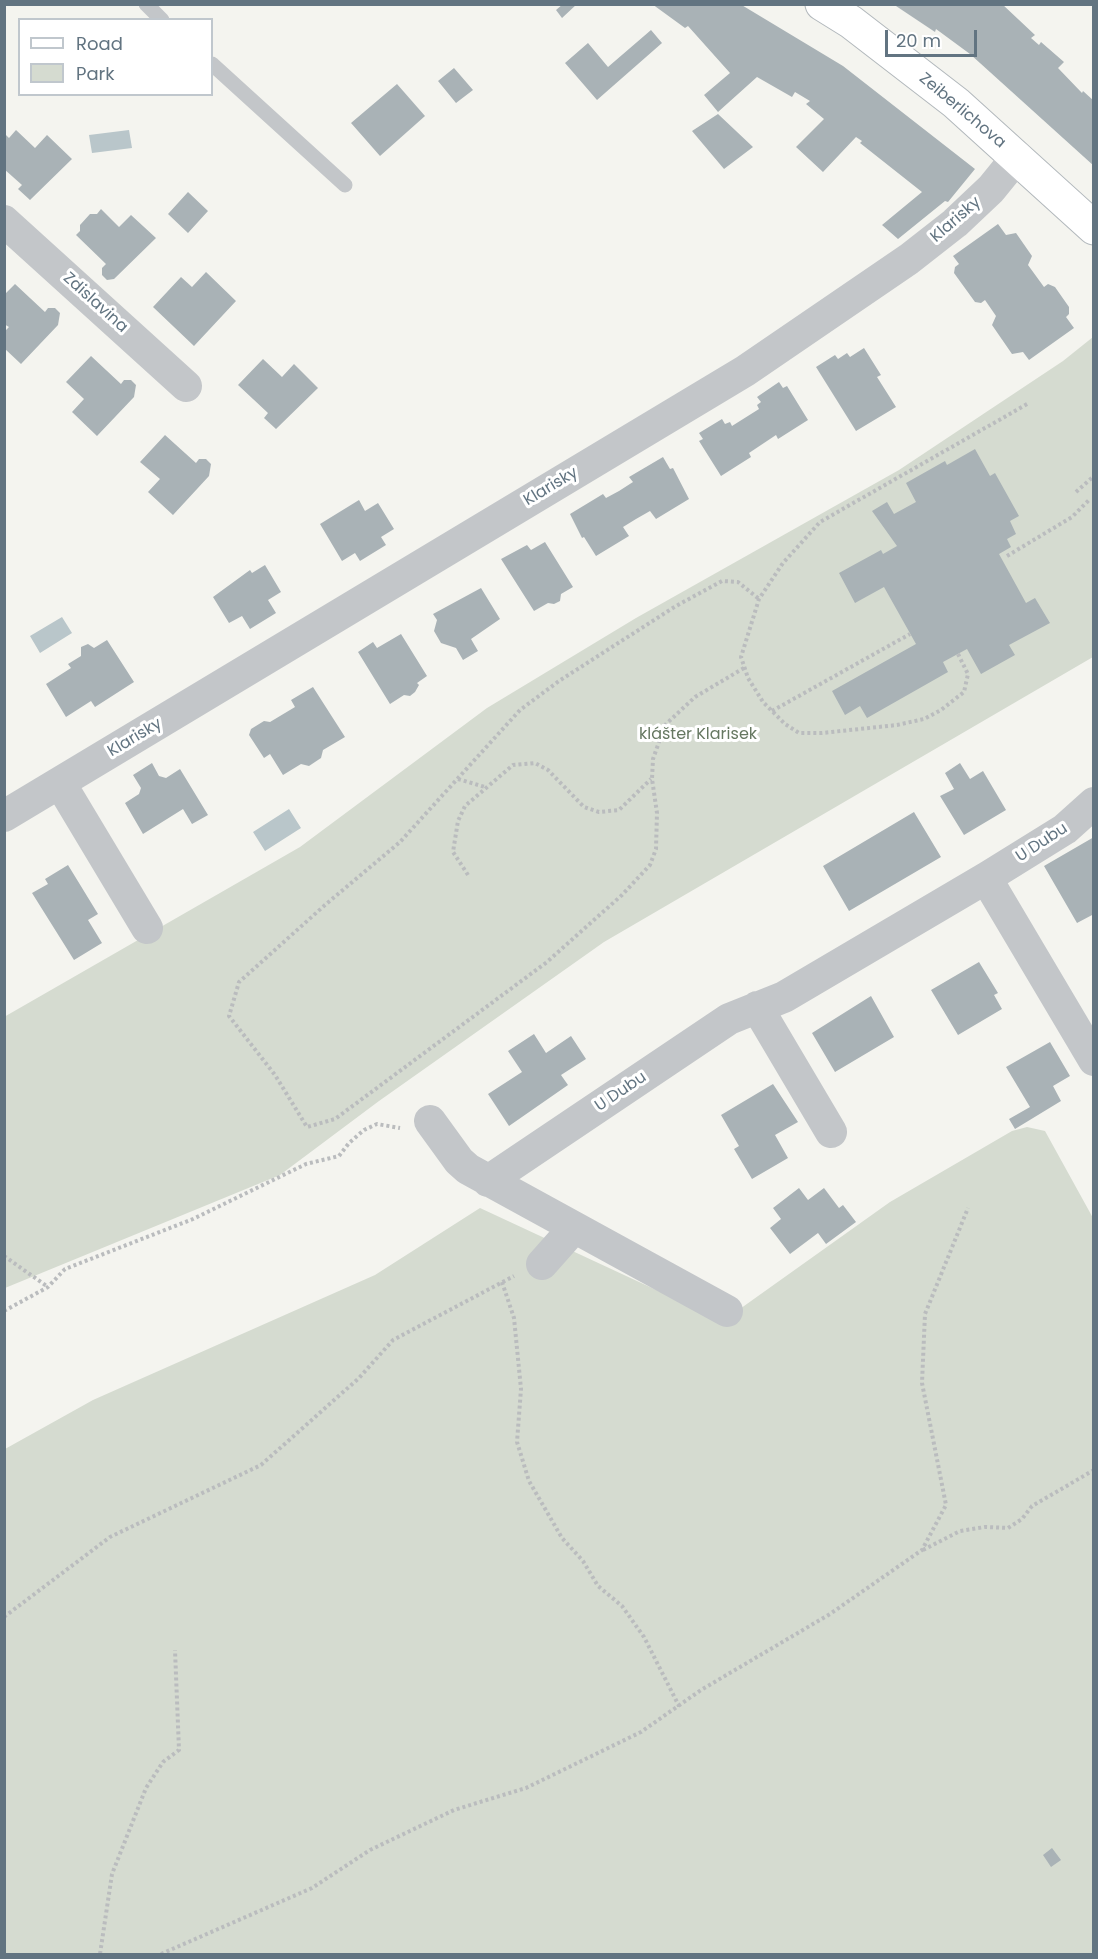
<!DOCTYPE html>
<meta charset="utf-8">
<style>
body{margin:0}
#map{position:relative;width:1098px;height:1959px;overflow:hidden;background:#f4f4ef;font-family:Poppins,sans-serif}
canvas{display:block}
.frame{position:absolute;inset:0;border:6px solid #627481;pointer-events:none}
.legend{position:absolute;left:18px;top:18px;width:195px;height:78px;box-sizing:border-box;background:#fff;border:2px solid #c0c7cd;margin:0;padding:8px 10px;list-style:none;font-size:18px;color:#627481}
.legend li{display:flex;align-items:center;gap:12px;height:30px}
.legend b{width:30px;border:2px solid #c0c7cd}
.scale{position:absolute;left:885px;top:30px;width:92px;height:27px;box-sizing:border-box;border:3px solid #627481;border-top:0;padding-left:8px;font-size:18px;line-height:21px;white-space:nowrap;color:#627481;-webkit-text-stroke:4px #fff;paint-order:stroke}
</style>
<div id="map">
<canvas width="1098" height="1959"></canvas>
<div class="frame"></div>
<ul class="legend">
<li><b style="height:8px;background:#fff"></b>Road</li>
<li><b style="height:16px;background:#d5dbd0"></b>Park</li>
</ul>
<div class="scale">20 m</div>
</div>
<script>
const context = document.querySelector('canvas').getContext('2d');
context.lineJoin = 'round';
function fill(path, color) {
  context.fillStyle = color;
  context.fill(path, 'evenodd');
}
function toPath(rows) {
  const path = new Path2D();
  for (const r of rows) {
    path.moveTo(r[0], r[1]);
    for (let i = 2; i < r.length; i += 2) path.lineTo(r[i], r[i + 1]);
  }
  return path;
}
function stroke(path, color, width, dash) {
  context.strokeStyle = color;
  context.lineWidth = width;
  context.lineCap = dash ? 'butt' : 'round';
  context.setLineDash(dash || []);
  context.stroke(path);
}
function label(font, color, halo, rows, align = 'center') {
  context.font = font + ' Poppins,sans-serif';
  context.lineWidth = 6;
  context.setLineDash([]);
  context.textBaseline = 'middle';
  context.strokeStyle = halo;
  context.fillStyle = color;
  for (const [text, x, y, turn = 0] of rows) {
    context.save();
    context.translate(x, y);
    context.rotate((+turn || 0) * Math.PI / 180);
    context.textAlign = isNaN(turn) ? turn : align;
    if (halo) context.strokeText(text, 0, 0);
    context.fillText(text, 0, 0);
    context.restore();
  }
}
fill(toPath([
 [1093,337,1093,657,604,942,379,1101,280,1175,5,1288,4,1017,300,847,487,708,636,618,899,470,1063,361],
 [1027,1127,1045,1131,1093,1218,1093,1954,5,1954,5,1449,93,1400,375,1275,480,1208,723,1321,890,1202,1012,1131]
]), '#d5dbd0');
fill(toPath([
 [129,130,132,148,92,153,89,135],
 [62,617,72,633,40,653,30,636],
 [289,809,301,828,265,851,253,832]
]), '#b9c6ca');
fill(toPath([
 [563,4,577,4,562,18,556,10],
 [652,4,740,4,843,66,975,169,948,202,945,201,898,239,882,225,922,192,860,143,862,141,856,137,823,172,796,147,824,119,806,104,810,101,795,92,792,97,757,77,718,112,704,95,730,73,688,26,685,28],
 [893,4,1002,4,1035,35,1031,38,1039,45,1041,42,1064,62,1058,68,1082,93,1083,91,1094,101,1094,166,970,54,936,29,935,32],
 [651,30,662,43,597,100,565,63,588,43,608,67],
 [454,68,473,90,456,103,438,81],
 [397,84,425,116,380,156,351,123],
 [718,114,753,147,724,169,692,131],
 [16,130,35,148,47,135,72,159,30,200,18,189,22,185,4,169,4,133,9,138],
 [188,192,208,211,188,233,168,214],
 [101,209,119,227,131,215,156,238,114,279,107,280,102,275,102,268,106,264,76,235,80,231,80,225,90,214,97,214],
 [998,224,1006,235,1016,233,1032,256,1028,265,1044,287,1048,284,1055,287,1069,307,1069,314,1066,317,1074,328,1029,360,1023,352,1012,354,992,325,996,316,985,300,981,303,975,302,954,273,955,267,959,264,953,256],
 [206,272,236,301,194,346,153,307,181,277,192,287],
 [15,284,45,312,48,308,55,308,60,313,58,325,21,364,4,348,4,332,9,327,4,324,4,295],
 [864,348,881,375,877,377,896,407,856,431,816,367,835,355,838,359,847,353,850,357],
 [91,356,121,384,124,380,131,380,136,385,134,397,97,436,72,412,84,399,66,382],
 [263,359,282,377,294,364,318,388,276,429,264,418,268,413,238,385],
 [779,382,783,388,787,386,808,420,778,439,776,435,749,453,751,457,721,476,699,441,703,439,699,433,722,419,725,424,730,422,732,426,759,409,757,405,761,402,757,397],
 [165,435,196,463,199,459,206,459,211,464,209,476,173,515,148,492,160,479,140,462],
 [975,449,990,476,995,473,1019,516,1010,521,1016,534,1007,539,1011,547,999,554,1026,603,1035,598,1050,623,1009,645,1015,655,981,674,967,649,943,662,948,672,867,718,860,706,845,715,832,691,916,644,884,587,855,603,839,573,881,550,883,554,897,546,872,511,887,502,894,514,916,502,906,483,945,461,947,465],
 [663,457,670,469,673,468,689,499,656,519,650,511,636,519,623,527,629,536,596,556,584,537,582,538,570,514,603,494,606,498,619,491,633,482,629,477],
 [359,500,365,511,378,503,394,529,381,537,386,545,360,561,355,553,342,561,320,524],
 [545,542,573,587,561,594,560,601,554,604,548,603,534,611,501,559,527,545,531,550],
 [265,565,281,592,268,600,276,613,250,629,242,616,229,623,213,597,250,570,252,573],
 [481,588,500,619,471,639,478,651,463,660,456,648,441,643,434,631,437,620,433,614],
 [401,634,427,676,417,683,419,685,415,692,410,696,404,695,390,704,358,652,373,642,377,648],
 [107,640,134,682,95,707,91,701,66,717,46,684,71,668,68,664,81,656,81,647,88,644,94,648],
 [313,687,345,737,323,750,321,758,309,766,301,764,283,775,270,754,264,758,249,735,251,729,264,721,270,722,295,707,291,700],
 [152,763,159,776,166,778,180,769,208,815,192,824,183,809,143,834,125,803,139,794,141,788,133,775],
 [960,763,970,779,983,771,1006,810,964,835,940,796,954,789,945,773],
 [914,812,941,857,849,911,823,866],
 [1094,837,1094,914,1077,923,1044,866],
 [68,865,98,914,88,920,102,943,74,960,32,893,48,884,45,879],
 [979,962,998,993,994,995,1002,1009,958,1035,931,990],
 [871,996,894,1037,835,1072,812,1033],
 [534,1034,546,1053,571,1036,586,1059,561,1075,568,1085,509,1126,488,1094,522,1072,508,1051],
 [1050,1042,1070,1076,1053,1086,1061,1101,1015,1129,1009,1119,1030,1107,1006,1067],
 [773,1084,798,1122,775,1135,788,1158,752,1179,734,1149,739,1146,721,1115],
 [799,1188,808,1200,824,1188,839,1208,843,1205,856,1222,826,1244,818,1233,790,1254,770,1228,781,1219,773,1208],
 [1052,1848,1061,1860,1051,1867,1043,1855]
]), '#a9b2b6');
const secondary = toPath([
 [822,4,851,22,956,103,1094,228]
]);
stroke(secondary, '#b2b8bc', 35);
stroke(toPath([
 [1076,492,1094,476],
 [1007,556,1072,517,1089,500],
 [958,654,968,674,964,692,941,710,924,719,897,725,822,733,799,733,785,724,763,702,748,678,741,657,759,599,783,563,820,522,1029,403],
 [744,668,695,697,665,725,653,759,652,779,657,813,656,849,650,865,622,895,547,962,335,1119,307,1127,275,1075,229,1016,239,982,325,905,400,842,520,710,559,681,676,606,722,581,738,582,759,599],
 [772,711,910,634],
 [458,779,485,787],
 [468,875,453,852,458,821,465,806,513,765,535,763,548,770,584,807,599,812,619,810,651,779],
 [4,1256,48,1287],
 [502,1282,514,1318,521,1389,517,1442,529,1481,562,1538,583,1561,598,1586,622,1606,644,1637,679,1706],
 [4,1311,48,1287,65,1269,193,1219,306,1164,339,1156,349,1143,364,1130,377,1124,400,1128],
 [923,1550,960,1531,985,1527,1008,1528,1022,1519,1032,1506,1094,1470],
 [4,1617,110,1537,261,1465,359,1378,393,1340,514,1276],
 [100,1954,112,1874,146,1788,163,1762,179,1750,175,1650],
 [161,1954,312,1888,370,1850,454,1810,526,1788,641,1732,701,1690,830,1614,922,1550,946,1505,922,1383,925,1314,968,1208]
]), '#babcbe', 4, [3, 3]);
stroke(toPath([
 [146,4,162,20],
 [212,64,345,185]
]), '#c3c6c9', 15);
stroke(toPath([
 [4,221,186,386],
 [60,783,147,928],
 [4,816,745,371,909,259,955,223,991,189,1017,157],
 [986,878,1094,1060],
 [757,1007,831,1132],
 [430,1121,459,1161,468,1169,727,1311],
 [488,1181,729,1019,784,997,986,878,1065,829,1094,803],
 [542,1264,573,1229]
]), '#c3c6c9', 32);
stroke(secondary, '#fff', 33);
label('16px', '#627481', '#fff', [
 ["Zeiberlichova",962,111,40],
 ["Klarisky",956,220,-41],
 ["Zdislavina",95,303,42],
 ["Klarisky",551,487,-31],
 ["Klarisky",135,738,-31],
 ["U Dubu",1042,843,-33],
 ["U Dubu",621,1092,-34]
]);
label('16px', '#667861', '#fff', [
 ["klášter Klarisek",698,735]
]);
</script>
